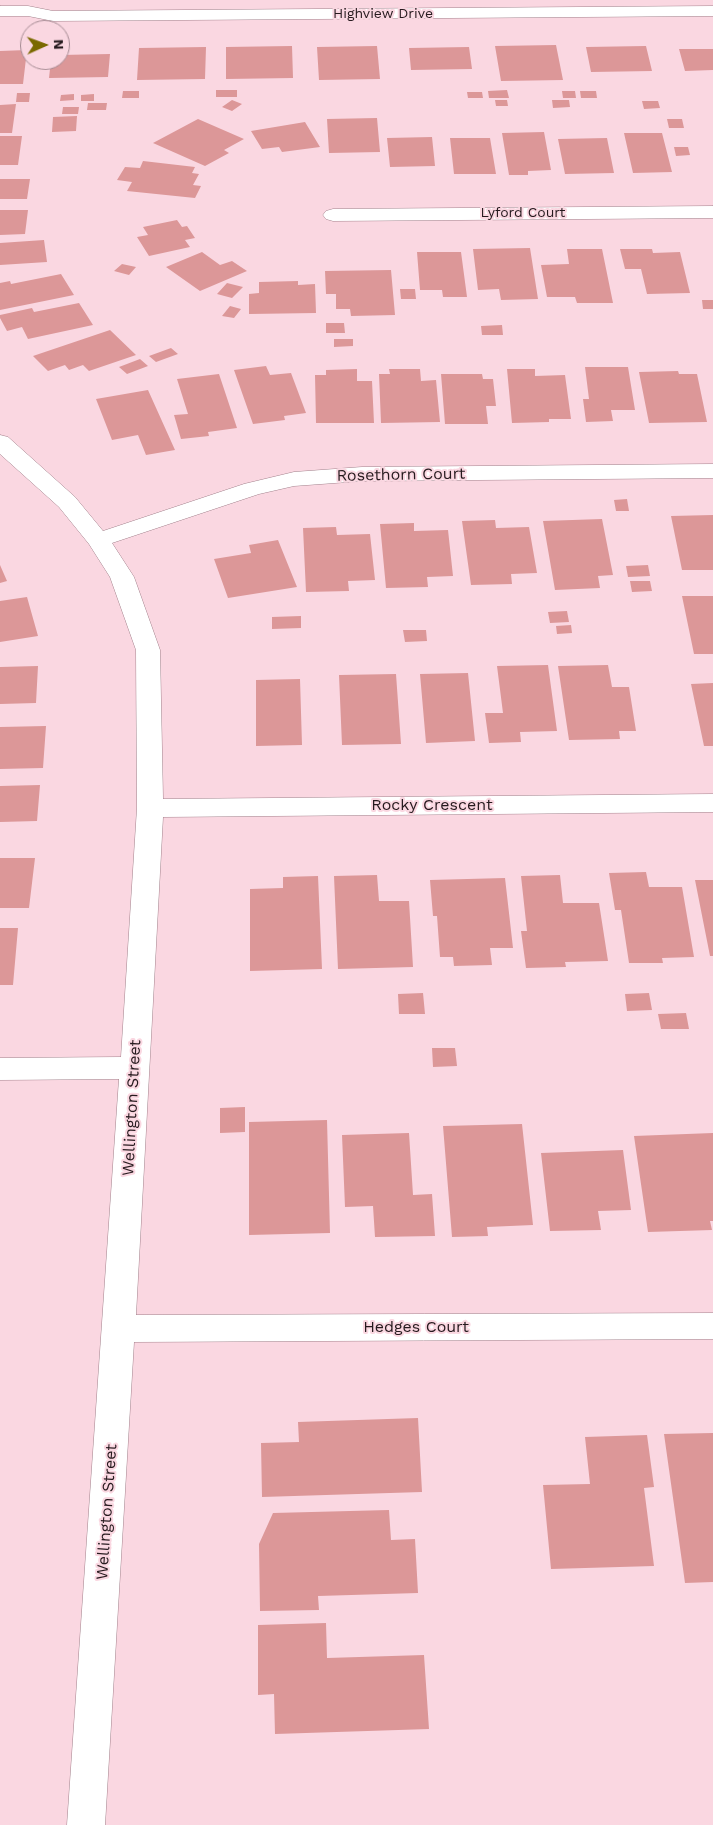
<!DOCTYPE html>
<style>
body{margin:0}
#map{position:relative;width:713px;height:1825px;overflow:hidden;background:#fad7e1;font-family:"Work Sans",sans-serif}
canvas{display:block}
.north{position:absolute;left:20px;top:20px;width:50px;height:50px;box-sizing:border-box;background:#fad7e1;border:1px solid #a58b93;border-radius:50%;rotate:88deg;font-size:14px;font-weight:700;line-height:20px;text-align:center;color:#261a1e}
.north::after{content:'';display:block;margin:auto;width:18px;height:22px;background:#7a6900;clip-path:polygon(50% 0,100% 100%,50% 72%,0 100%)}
</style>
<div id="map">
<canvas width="713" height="1825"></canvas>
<div class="north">N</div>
</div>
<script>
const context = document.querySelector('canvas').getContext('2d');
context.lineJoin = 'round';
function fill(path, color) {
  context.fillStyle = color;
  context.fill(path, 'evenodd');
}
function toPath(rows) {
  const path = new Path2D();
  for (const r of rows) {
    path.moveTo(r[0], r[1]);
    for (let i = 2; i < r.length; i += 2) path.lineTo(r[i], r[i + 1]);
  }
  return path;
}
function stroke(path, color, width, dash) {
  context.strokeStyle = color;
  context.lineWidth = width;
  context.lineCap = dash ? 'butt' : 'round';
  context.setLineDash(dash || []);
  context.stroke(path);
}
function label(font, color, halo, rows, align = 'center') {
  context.font = font + ' "Work Sans",sans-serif';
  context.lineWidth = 4;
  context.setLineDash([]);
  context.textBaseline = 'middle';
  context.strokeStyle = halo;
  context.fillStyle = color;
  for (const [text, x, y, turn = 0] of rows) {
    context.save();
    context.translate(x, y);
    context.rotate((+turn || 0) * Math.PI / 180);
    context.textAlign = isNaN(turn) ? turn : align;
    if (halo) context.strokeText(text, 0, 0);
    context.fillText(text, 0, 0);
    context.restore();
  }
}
fill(toPath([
 [556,45,563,80,501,81,495,46],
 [292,46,293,78,226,79,226,47],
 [377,46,380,79,319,80,317,47],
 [646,46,652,71,591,72,586,47],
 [206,47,205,79,137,80,139,48],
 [469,47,472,69,411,70,409,48],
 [679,49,713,49,713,70,685,71],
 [27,50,23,84,0,84,0,51],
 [110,54,108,77,49,78,51,60,60,60,60,55],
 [216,90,237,90,237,97,216,97],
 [507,90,509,98,489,98,488,91],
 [123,91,139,91,139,98,122,98],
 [562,91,575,91,576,98,563,98],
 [580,91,596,91,597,98,581,98],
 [467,92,482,92,483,98,468,98],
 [17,93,30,93,29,102,16,102],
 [74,94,74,100,60,101,61,95],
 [94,94,94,101,81,101,81,95],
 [232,100,242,104,232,111,222,107],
 [495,100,507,100,508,106,496,106],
 [552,100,569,100,570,107,553,108],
 [642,101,658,101,660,108,644,109],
 [88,103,107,103,106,110,87,110],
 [16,104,12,133,0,133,0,105],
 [63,107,79,107,78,114,62,114],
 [77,116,76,131,52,132,53,117],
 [377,118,380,152,329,153,327,119],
 [198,119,244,139,224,150,229,153,205,166,153,143],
 [667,119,682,119,684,128,669,128],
 [305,122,320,147,282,152,279,147,262,149,251,131],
 [544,132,551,170,528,171,528,175,509,175,502,133],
 [624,133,662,133,672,172,633,173],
 [0,136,22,136,18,165,0,165],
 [432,137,435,166,390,167,387,138],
 [450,138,490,138,496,174,454,174],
 [607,138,614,173,565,174,558,139],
 [674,147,688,147,690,155,676,156],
 [143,161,195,167,192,173,199,174,193,185,201,186,195,198,127,191,132,182,117,180,125,167,140,168],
 [0,179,30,179,27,199,0,199],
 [0,210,28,210,25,234,0,235],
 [177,220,182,227,187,226,195,238,185,240,190,247,149,256,137,237,148,235,143,227],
 [44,240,47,262,0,265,0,243],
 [530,248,538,299,501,300,499,289,478,290,473,249],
 [567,249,602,249,613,303,577,303,575,297,547,297,541,265,569,264],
 [620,249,652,249,653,253,680,252,690,293,647,294,641,269,625,269],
 [202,252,220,265,232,261,247,271,200,291,166,267],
 [417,252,461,252,467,297,443,297,442,290,420,290],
 [122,264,136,267,129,275,114,271],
 [391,270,395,315,351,316,350,309,336,309,336,294,326,294,325,271],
 [61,274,74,295,0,310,0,283,10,281,11,284],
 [298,281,298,285,315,284,316,313,249,314,249,294,259,293,259,282],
 [227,283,243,287,232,298,217,294],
 [400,289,415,289,416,299,401,299],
 [702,300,713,300,713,309,703,309],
 [79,303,93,325,28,339,22,327,7,331,0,318,0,315,32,308,34,312],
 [230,306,241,309,234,318,222,316],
 [326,323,344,323,345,333,326,333],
 [502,325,503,335,482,335,481,326],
 [110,330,136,355,89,371,83,365,69,370,65,365,48,371,33,356],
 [334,339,353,339,353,346,334,347],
 [171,348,178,354,156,362,149,356],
 [140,359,148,366,127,374,119,367],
 [266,366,270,375,291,373,306,413,284,416,285,420,253,424,234,370],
 [585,367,628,367,635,410,611,410,613,421,586,422,583,399,589,399],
 [357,369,357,381,372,381,374,423,316,423,315,375,326,375,326,370],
 [389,369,420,369,421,381,436,380,440,422,381,423,379,374,390,374],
 [507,369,535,369,535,376,565,375,571,419,549,419,549,422,512,423],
 [678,371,679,374,697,374,707,422,649,423,639,372],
 [219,374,237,428,208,432,209,436,181,439,174,415,188,414,177,379],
 [441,374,482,374,483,379,493,379,496,406,486,406,488,424,445,424],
 [148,390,175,450,146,455,138,435,112,440,96,399],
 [627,499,629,511,616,511,614,500],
 [713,515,713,570,682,570,671,516],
 [602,519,613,575,598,576,600,588,555,590,543,521],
 [495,520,496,528,529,527,537,573,511,574,512,584,471,585,462,521],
 [414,523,414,531,448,530,453,576,427,577,428,587,386,588,380,524],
 [336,527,337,535,370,534,375,580,348,581,349,591,306,592,303,528],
 [278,540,297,587,228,598,214,559,251,553,249,545],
 [0,565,7,581,0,583],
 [648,565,650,576,628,577,626,566],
 [630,581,650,581,652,591,632,592],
 [682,596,713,596,713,654,694,654],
 [27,597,38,636,0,642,0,601],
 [567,611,569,622,550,623,548,612],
 [301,616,301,628,272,629,272,617],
 [571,625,572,633,557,634,556,626],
 [403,630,426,630,427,641,405,642],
 [548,665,557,731,520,732,521,742,489,743,485,713,503,713,497,666],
 [608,665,612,687,629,687,636,731,619,731,620,739,569,740,558,666],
 [38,666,36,703,0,704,0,667],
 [468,673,475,741,426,743,420,674],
 [396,674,401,744,342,745,339,675],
 [300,679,302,745,256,746,256,680],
 [713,683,713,746,704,746,691,684],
 [46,726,43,768,0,769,0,727],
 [40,785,37,821,0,822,0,786],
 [0,858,35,858,29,908,0,908],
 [646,872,649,887,682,887,694,957,662,958,663,963,629,963,621,910,615,910,609,873],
 [377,875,379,901,409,901,413,967,338,969,334,876],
 [560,875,563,903,599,903,608,961,565,962,566,967,526,968,521,931,527,931,521,876],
 [318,876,322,969,250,971,250,889,283,888,283,877],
 [505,878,513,948,490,948,492,965,454,966,453,957,440,957,437,916,433,916,430,880],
 [695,880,713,880,713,956,710,956],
 [0,928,18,928,13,985,0,985],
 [423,993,425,1014,399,1014,398,994],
 [649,993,652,1010,627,1011,625,994],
 [686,1013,689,1029,661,1029,658,1014],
 [432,1048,455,1048,457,1066,433,1067],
 [245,1107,245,1132,220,1133,220,1108],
 [327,1120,330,1233,249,1235,249,1122],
 [522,1124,533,1225,487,1227,488,1236,452,1237,443,1126],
 [409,1133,413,1195,432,1194,435,1236,375,1237,373,1206,345,1207,342,1135],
 [713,1133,713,1221,710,1221,712,1230,648,1232,634,1136],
 [623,1150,631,1210,598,1211,601,1230,550,1231,541,1153],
 [418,1418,422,1492,262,1497,261,1443,299,1442,298,1422],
 [713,1433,713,1582,685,1583,664,1434],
 [647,1435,654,1487,644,1488,654,1566,551,1569,543,1485,590,1484,585,1437],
 [389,1510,391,1540,415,1539,418,1593,318,1596,319,1610,260,1611,259,1544,273,1513],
 [326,1623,327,1658,424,1655,429,1729,275,1734,274,1694,258,1695,258,1625]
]), '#dc9798');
const minor = toPath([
 [0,6,28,6,53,11,713,6,713,16,53,21,28,16,0,16,0,6],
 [713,206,713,218,333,221,326,219,323,215,326,211,333,209,713,206],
 [0,435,8,437,75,497,103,531,244,484,294,472,362,467,713,464,713,478,362,481,294,486,259,494,112,543,134,577,160,650,163,799,713,794,713,812,163,817,136,1315,713,1313,713,1339,134,1342,105,1825,67,1825,119,1079,0,1080,0,1058,121,1057,137,808,136,650,110,577,89,544,59,507,0,454,0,435]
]);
stroke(minor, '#a2828c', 1);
fill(minor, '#fff');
label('14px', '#261a1e', '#fad7e1', [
 ["Highview Drive",383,14],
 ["Lyford Court",523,213]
]);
label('16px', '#261a1e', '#fad7e1', [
 ["Rosethorn Court",401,475,-1],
 ["Rocky Crescent",432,805],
 ["Wellington Street",132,1108,-87],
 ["Hedges Court",416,1327],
 ["Wellington Street",107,1512,-86]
]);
</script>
